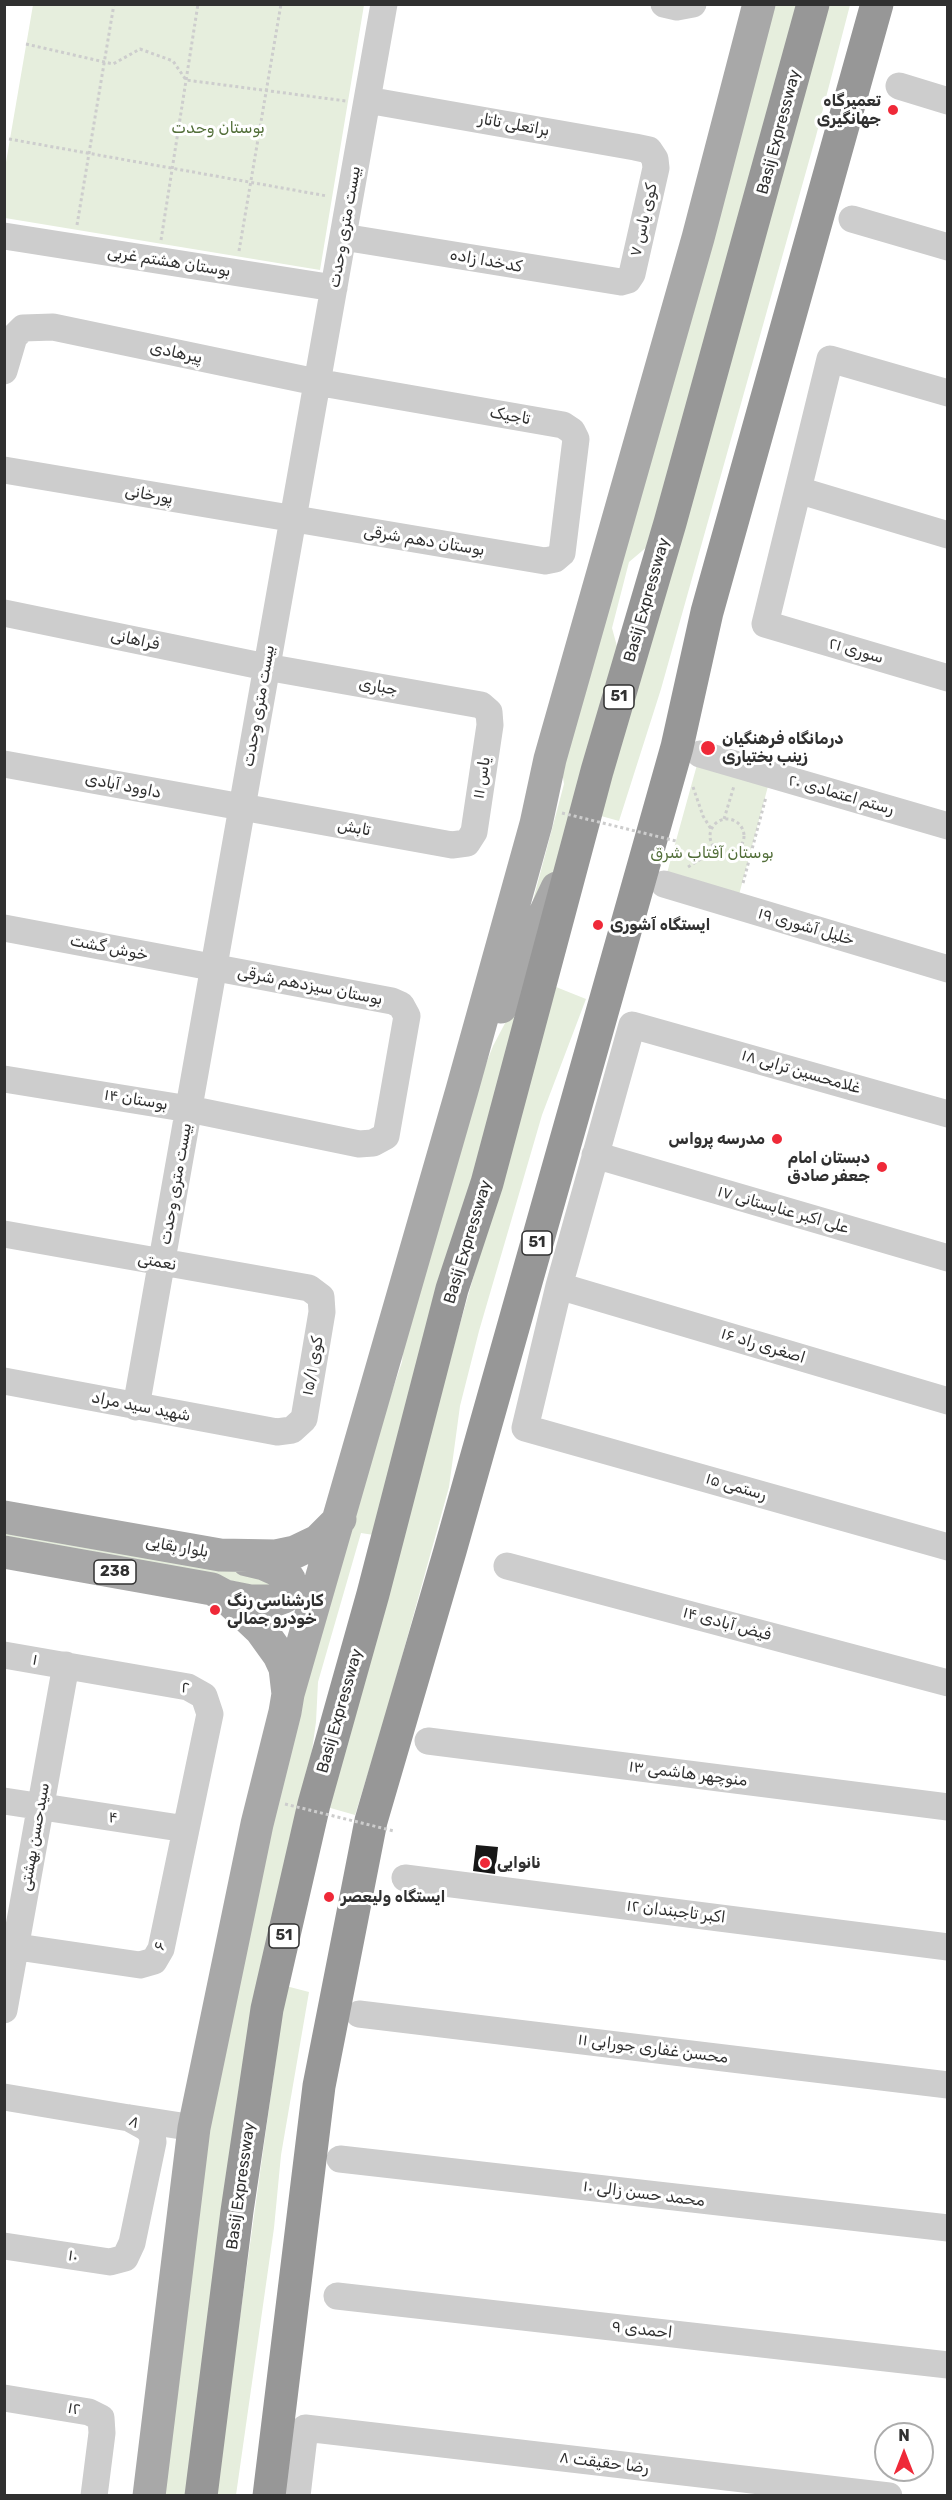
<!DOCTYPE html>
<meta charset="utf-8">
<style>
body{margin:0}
#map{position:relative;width:952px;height:2500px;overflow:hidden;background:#fff;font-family:Rubik,sans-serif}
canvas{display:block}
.frame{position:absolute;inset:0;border:6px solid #303030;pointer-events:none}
.north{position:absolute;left:874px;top:2422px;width:60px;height:60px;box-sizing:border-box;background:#fff;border:2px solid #acacac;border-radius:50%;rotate:0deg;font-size:16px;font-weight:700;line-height:24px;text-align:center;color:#303030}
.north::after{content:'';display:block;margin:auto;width:21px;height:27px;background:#ef2938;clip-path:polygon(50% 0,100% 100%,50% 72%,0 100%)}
</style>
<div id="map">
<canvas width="952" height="2500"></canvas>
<div class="frame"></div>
<div class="north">N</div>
</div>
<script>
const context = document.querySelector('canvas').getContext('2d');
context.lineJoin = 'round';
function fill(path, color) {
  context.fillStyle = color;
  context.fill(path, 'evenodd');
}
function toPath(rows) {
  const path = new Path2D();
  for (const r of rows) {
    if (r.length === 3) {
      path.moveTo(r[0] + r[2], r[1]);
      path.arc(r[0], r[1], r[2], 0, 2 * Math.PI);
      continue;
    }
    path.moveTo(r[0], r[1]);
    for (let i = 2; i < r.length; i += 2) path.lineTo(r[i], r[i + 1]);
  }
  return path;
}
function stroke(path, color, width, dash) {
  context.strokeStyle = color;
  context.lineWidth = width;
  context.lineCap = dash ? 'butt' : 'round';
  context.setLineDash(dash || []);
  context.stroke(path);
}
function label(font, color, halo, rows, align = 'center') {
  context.font = font + ' Rubik,"Noto Sans Arabic",sans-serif';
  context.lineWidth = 6;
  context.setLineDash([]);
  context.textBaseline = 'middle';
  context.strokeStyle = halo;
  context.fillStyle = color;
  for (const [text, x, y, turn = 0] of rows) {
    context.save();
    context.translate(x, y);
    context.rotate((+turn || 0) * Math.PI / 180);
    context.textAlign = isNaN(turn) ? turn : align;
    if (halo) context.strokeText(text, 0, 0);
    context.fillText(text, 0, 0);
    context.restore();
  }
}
fill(toPath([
 [33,5,364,5,320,270,5,218,5,168],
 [772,5,799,5,648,546,629,562,612,628,618,650,566,839,511,983,564,784,560,758],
 [825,5,850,5,816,136,661,689,619,821,601,816],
 [700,754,771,775,736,906,664,884],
 [532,972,374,1535,361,1533,318,1682,316,1722,312,1750,186,2495,158,2496,160,2467,237,1948,356,1497,402,1362,407,1311,464,1120,493,1046],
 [556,987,586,999,542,1115,479,1331,460,1406,449,1487,383,1725,355,1815,327,1807,460,1324],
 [4,1532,245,1571,279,1587,252,1587,238,1582,5,1540],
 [286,1986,309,1992,281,2155,274,2228,236,2495,215,2496]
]), '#e6eedd');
fill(toPath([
 [476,1845,498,1847,495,1874,473,1871]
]), '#171717');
stroke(toPath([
 [26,44,113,64,140,49,173,61,186,80,346,101],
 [9,139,327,196],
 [77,225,114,4],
 [161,240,198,4],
 [239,251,281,4],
 [693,787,703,816,711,829],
 [724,819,734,786],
 [727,836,17],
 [688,867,717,849],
 [743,883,766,797]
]), '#cdcdcd', 3, [3, 3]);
stroke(toPath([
 [664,4,677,7,693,4],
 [899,86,948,101],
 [852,219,948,247],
 [4,236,334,288],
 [343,237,621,282,628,280,632,274,656,168,655,159,649,150,635,147,367,100],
 [4,371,14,337,23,328,53,327,316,382,563,425,572,431,576,439,562,553,555,559,545,561,4,470],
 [948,393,830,359,765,624,948,678],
 [798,490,948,535],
 [4,613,266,667,481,705,489,712,490,725,474,832,467,843,452,845,4,764],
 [700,754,948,826],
 [664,884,948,969],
 [4,928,392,1001,401,1005,407,1016,386,1136,373,1143,359,1144,189,1109,4,1079],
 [948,1114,632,1025,559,1286,525,1428,948,1547],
 [595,1155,948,1258],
 [4,1234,309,1288,321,1297,322,1312,304,1419,292,1430,277,1432,4,1381],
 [559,1286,948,1401],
 [136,1407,384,4],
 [507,1566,948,1683],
 [4,1655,188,1687,204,1696,210,1714,161,1949,154,1961,140,1965,4,1945],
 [428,1741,948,1807],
 [4,1801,186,1829],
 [405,1878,948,1947],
 [4,2010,66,1665],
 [359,2014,948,2085],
 [4,2097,129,2118,147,2128,152,2134,153,2142,132,2243,125,2258,110,2262,4,2246],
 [130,2118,194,2128],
 [340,2159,948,2228],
 [337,2296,948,2365],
 [4,2398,89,2412,101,2418,102,2433,94,2496],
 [297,2496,305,2428,889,2496]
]), '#cdcdcd', 27);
stroke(toPath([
 [501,1007,557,888],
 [4,1517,220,1555,276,1556,295,1552,318,1541,340,1519],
 [4,1552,212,1589,225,1596,261,1630,279,1655,285,1668,288,1694,285,1712,257,1824,194,2128,149,2496],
 [225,1596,250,1601,273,1601,284,1597,290,1588,289,1579,284,1573,264,1564,247,1560],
 [288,1694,462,1090,536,824,550,759,698,238,759,4]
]), '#a8a8a8', 33);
stroke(toPath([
 [201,2496,237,2211,267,2009,314,1804,373,1594,452,1289,487,1183,597,771,670,523,813,4],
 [269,2496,319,2086,371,1821,450,1551,677,747,707,612,877,4]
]), '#979797', 33);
stroke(toPath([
 [562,813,676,841],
 [285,1804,394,1831]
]), '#cdcdcd', 3, [3, 3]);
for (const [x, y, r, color] of [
 [893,110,6,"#ef2938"],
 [708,748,8,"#ef2938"],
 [598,925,6,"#ef2938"],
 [777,1139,6,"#ef2938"],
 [882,1167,6,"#ef2938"],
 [215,1610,6,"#ef2938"],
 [485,1863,6,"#ef2938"],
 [329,1897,6,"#ef2938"]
]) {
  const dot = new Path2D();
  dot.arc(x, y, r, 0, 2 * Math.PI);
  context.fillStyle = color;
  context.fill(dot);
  stroke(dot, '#fff', 2);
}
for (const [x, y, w] of [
 [619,697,30],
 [537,1243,30],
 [115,1572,42],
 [284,1936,30]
]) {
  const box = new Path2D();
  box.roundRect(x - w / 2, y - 12, w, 24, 4.5);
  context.fillStyle = '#fff';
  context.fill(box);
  stroke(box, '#303030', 1.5);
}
label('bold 15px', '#303030', null, [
 ["51",619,697],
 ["51",537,1243],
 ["238",115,1572],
 ["51",284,1936]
]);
label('bold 16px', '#303030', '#fff', [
 ["تعمیرگاه",881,101,"right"],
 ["جهانگیری",881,119,"right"],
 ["درمانگاه فرهنگیان",722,739],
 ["زینب بختیاری",722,757],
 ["ایستگاه آشوری",610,925],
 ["مدرسه پرواس",765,1139,"right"],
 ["دبستان امام",870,1158,"right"],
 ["جعفر صادق",870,1176,"right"],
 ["کارشناسی رنگ",227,1601],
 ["خودرو جمالی",227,1619],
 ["نانوایی",497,1863],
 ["ایستگاه ولیعصر",341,1897]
], 'left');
label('16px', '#303030', '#fff', [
 ["براتعلی تاتار",514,125,10],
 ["Basij Expressway",779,132,-75],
 ["کوی یاس ۷",644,220,-77],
 ["بیست متری وحدت",345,227,-80],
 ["کدخدا زاده",486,261,10],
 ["بوستان هشتم غربی",169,262,9],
 ["پیرهادی",176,353,12],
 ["تاجیک",510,416,10],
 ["پورخانی",149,495,10],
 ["بوستان دهم شرقی",424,541,9],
 ["Basij Expressway",647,600,-74],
 ["فراهانی",135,640,12],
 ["سوری ۲۱",856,651,16],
 ["جباری",378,687,10],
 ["بیست متری وحدت",259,706,-80],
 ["یاس ۱۱",482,778,-81],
 ["داوود آبادی",123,786,11],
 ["رستم اعتمادی ۲۰",841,795,16],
 ["تابش",354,828,10],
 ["خلیل آشوری ۱۹",806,927,16],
 ["خوش گشت",109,948,11],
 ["بوستان سیزدهم شرقی",310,986,11],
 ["غلامحسین ترابی ۱۸",801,1072,16],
 ["بوستان ۱۴",136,1100,9],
 ["بیست متری وحدت",176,1184,-80],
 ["علی اکبر عنابستانی ۱۷",783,1210,16],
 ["Basij Expressway",468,1242,-73],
 ["نعمتی",157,1262,10],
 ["اصغری راد ۱۶",763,1346,17],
 ["کوی ۱۵/۱",313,1366,-80],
 ["شهید سید مراد",141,1407,11],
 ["رستمی ۱۵",736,1487,16],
 ["بلوار بقایی",177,1547,10],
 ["فیض آبادی ۱۴",727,1624,15],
 ["۱",35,1660,10],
 ["۲",185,1688,17],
 ["Basij Expressway",340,1711,-74],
 ["منوچهر هاشمی ۱۳",688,1774,7],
 ["۴",113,1818,9],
 ["سیدحسن بهشتی",35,1837,-80],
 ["اکبر تاجبندان ۱۲",676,1912,7],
 ["۶",160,1946,-69],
 ["محسن غفاری جورابی ۱۱",653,2049,7],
 ["۸",134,2122,26],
 ["Basij Expressway",241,2186,-82],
 ["محمد حسن زالی ۱۰",644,2194,7],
 ["۱۰",73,2256,8],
 ["احمدی ۹",642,2330,6],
 ["۱۲",74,2409,10],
 ["رضا حقیقت ۸",604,2463,7]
]);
label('16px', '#536f3a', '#fff', [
 ["بوستان وحدت",218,128],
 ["بوستان آفتاب شرق",712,853]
]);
</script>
